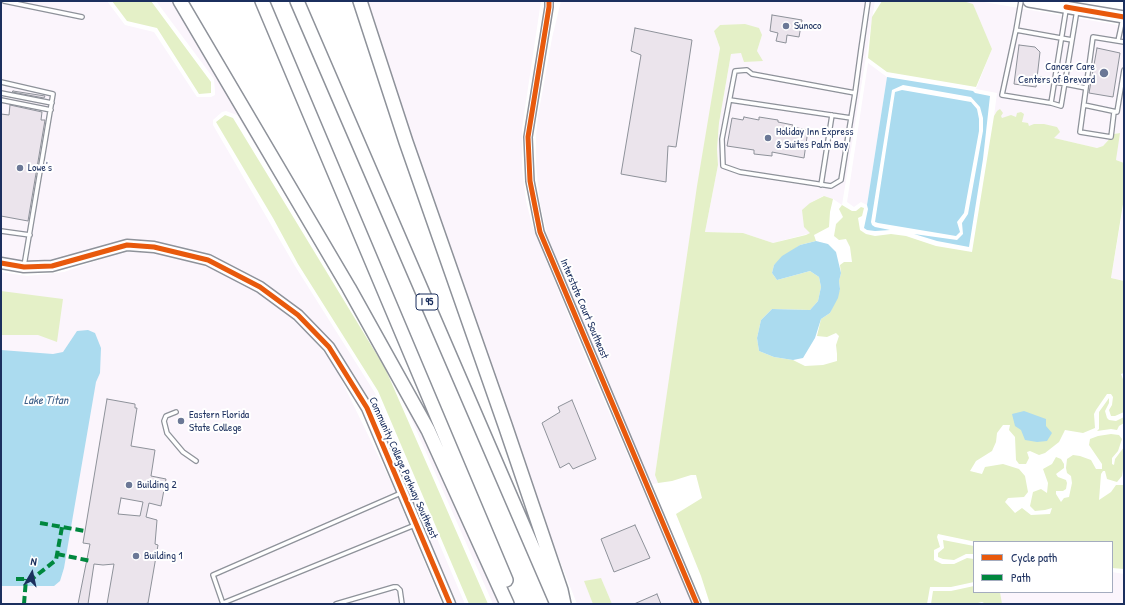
<!DOCTYPE html>
<style>
body{margin:0}
#map{position:relative;width:1125px;height:605px;overflow:hidden;background:#fff;font-family:"Patrick Hand",sans-serif}
canvas{display:block}
.frame{position:absolute;inset:0;border:2px solid #1b2f5e;pointer-events:none}
.legend{position:absolute;left:973px;top:541px;width:140px;height:52px;box-sizing:border-box;background:#fff;border:1px solid #a4acbf;margin:0;padding:5px 7px;list-style:none;font-size:12px;color:#1b2f5e}
.legend li{display:flex;align-items:center;gap:8px;height:20px}
.legend b{width:20px;border:1px solid #a4acbf}
.north{position:absolute;left:12px;top:553px;width:40px;height:40px;-webkit-text-stroke:3px #fff;paint-order:stroke;rotate:9deg;font-size:11px;font-weight:700;line-height:16px;text-align:center;color:#1b2f5e}
.north::after{content:'';display:block;margin:auto;width:14px;height:18px;background:#1b2f5e;clip-path:polygon(50% 0,100% 100%,50% 72%,0 100%)}
</style>
<div id="map">
<canvas width="1125" height="605"></canvas>
<div class="frame"></div>
<ul class="legend">
<li><b style="height:5px;background:#e8590c"></b>Cycle path</li>
<li><b style="height:5px;background:#00873e"></b>Path</li>
</ul>
<div class="north">N</div>
</div>
<script>
const context = document.querySelector('canvas').getContext('2d');
context.lineJoin = 'round';
function fill(path, color) {
  context.fillStyle = color;
  context.fill(path, 'evenodd');
}
function toPath(rows) {
  const path = new Path2D();
  for (const r of rows) {
    path.moveTo(r[0], r[1]);
    for (let i = 2; i < r.length; i += 2) path.lineTo(r[i], r[i + 1]);
  }
  return path;
}
function stroke(path, color, width, dash) {
  context.strokeStyle = color;
  context.lineWidth = width;
  context.lineCap = dash ? 'butt' : 'round';
  context.setLineDash(dash || []);
  context.stroke(path);
}
function label(font, color, halo, rows, align = 'center') {
  context.font = font + ' "Patrick Hand",sans-serif';
  context.lineWidth = 4;
  context.setLineDash([]);
  context.textBaseline = 'middle';
  context.strokeStyle = halo;
  context.fillStyle = color;
  for (const [text, x, y, turn = 0] of rows) {
    context.save();
    context.translate(x, y);
    context.rotate((+turn || 0) * Math.PI / 180);
    context.textAlign = isNaN(turn) ? turn : align;
    if (halo) context.strokeText(text, 0, 0);
    context.fillText(text, 0, 0);
    context.restore();
  }
}
fill(toPath([
 [1,1,107,1,125,25,154,32,197,97,211,97,215,95,215,92,214,79,156,1,174,1,365,328,237,115,226,111,222,112,213,120,213,125,295,266,375,393,465,604,456,604,372,405,332,343,301,311,263,282,209,255,155,242,128,240,105,245,51,261,25,261,1,258],
 [365,1,541,1,522,128,522,168,526,201,533,228,587,361,692,604,577,604,552,541,507,419,451,257],
 [561,1,875,1,842,205,833,199,823,196,810,203,811,233,773,243,743,233,705,232,718,165,717,149,719,123,731,54,757,51,762,35,720,25,714,31,720,48,655,475,658,483,653,484,647,473,566,283,548,237,540,203,536,165,536,136,538,116,552,38],
 [963,1,978,1,1124,26,1124,163,1116,160,1119,133,1114,134,1103,146,1097,148,1053,138,1029,126,1016,117,1001,119,1001,116,997,111,994,116,997,93,976,89,992,49,983,30],
 [868,63,887,77,867,205,861,202,854,207,847,202],
 [1124,202,1124,281,1111,278],
 [121,252,150,252,206,266,253,289,291,315,332,361,390,480,442,604,1,604,1,272,27,276,64,272],
 [394,380,424,433,502,604,493,604],
 [1112,572,1124,574,1124,604,1002,604,1001,603,1000,592,1112,592]
]), '#fbf5fc');
fill(toPath([
 [112,1,151,1,211,82,211,93,199,94,157,28,127,21],
 [882,1,963,1,973,4,992,49,976,87,887,72,868,58,872,17],
 [745,24,759,28,762,35,757,51,763,61,744,62,741,53,731,54,719,123,717,149,718,165,705,232,743,233,773,243,806,235,810,233,804,227,802,210,810,203,824,196,833,199,830,212,829,227,814,235,816,241,800,245,774,265,772,273,777,280,810,271,819,277,821,287,818,301,810,310,772,309,761,320,757,338,759,351,774,357,793,360,805,366,823,365,837,361,837,354,836,345,839,336,836,333,827,337,817,336,821,319,830,313,840,289,839,281,841,273,840,265,844,262,852,262,850,247,846,239,839,240,834,236,836,224,843,217,839,209,842,205,852,211,856,211,861,207,864,208,862,216,858,218,860,230,866,234,875,236,891,234,906,236,936,246,972,252,994,116,997,111,1000,109,1003,113,1001,116,1002,118,1011,115,1016,117,1017,113,1021,112,1024,114,1022,122,1028,123,1029,126,1034,124,1044,124,1057,127,1060,132,1054,138,1097,148,1103,146,1114,134,1120,133,1116,160,1124,163,1124,198,1111,278,1124,281,1124,373,1121,374,1124,382,1124,412,1115,416,1111,416,1109,410,1112,405,1113,397,1111,394,1107,394,1096,410,1094,414,1095,428,1083,433,1065,430,1059,442,1045,453,1039,455,1030,451,1027,452,1029,458,1026,464,1019,464,1016,460,1015,437,1009,430,1010,425,1003,425,997,433,996,442,992,451,976,461,970,471,982,474,985,467,1003,464,1019,469,1025,476,1028,492,1024,497,1008,498,1005,502,1015,513,1022,508,1031,515,1050,514,1052,508,1045,510,1035,511,1030,506,1033,492,1041,489,1047,493,1048,483,1043,469,1052,464,1056,457,1061,459,1064,464,1064,468,1056,474,1058,477,1066,480,1067,483,1066,489,1063,491,1056,491,1056,494,1061,502,1064,498,1069,497,1072,483,1071,476,1067,473,1066,468,1067,459,1073,455,1080,456,1091,460,1096,469,1102,469,1102,464,1089,445,1090,439,1098,436,1111,434,1119,435,1122,439,1118,451,1112,458,1112,464,1114,465,1115,459,1124,447,1124,469,1123,469,1122,476,1117,482,1107,479,1105,471,1103,471,1101,474,1099,500,1111,492,1116,485,1124,485,1124,569,1112,568,1112,542,976,542,938,534,937,537,940,547,934,550,934,560,942,564,954,564,967,558,974,559,974,582,951,587,930,587,927,604,710,604,701,576,676,514,702,498,696,475,691,475,672,481,658,483,655,475,697,186,720,48,714,31,720,25],
 [225,115,233,118,385,368,488,604,469,604,378,391,298,264,273,218,216,122],
 [1,291,63,299,57,342,38,335,1,335],
 [1109,398,1109,403,1105,411,1107,418,1109,420,1116,421,1124,417,1124,423,1119,426,1117,430,1111,429,1097,431,1099,429,1099,412],
 [943,540,974,546,974,554,966,554,954,560,943,559,938,557,938,553,944,548],
 [601,578,612,604,593,604,584,581],
 [974,586,974,592,1000,592,1002,604,986,604,982,602,974,604,931,604,933,591,951,591]
]), '#e4f0c7');
fill(toPath([
 [887,77,973,91,975,93,990,96,983,159,969,247,937,241,914,234,957,240,963,234,962,223,968,214,983,131,983,118,980,107,971,97,903,85,892,90,871,222,872,225,875,227,890,230,875,231,867,230,864,228,868,209,867,205],
 [902,90,971,102,977,109,979,119,979,131,964,213,957,222,960,232,956,236,878,223,875,222,895,92],
 [816,241,828,244,836,252,841,273,839,281,840,289,838,298,830,313,821,319,815,338,803,358,793,360,774,357,759,351,757,338,761,320,772,309,810,310,818,301,821,287,819,277,810,271,777,280,772,273,774,265,782,256,800,245],
 [88,330,95,333,101,348,100,373,96,382,64,568,60,581,54,586,1,586,1,350,53,354,63,352,77,331],
 [1024,411,1046,419,1046,426,1052,433,1047,441,1037,442,1025,440,1021,430,1015,426,1012,414]
]), '#abdbef');
const building = toPath([
 [772,15,802,20,799,37,787,35,786,43,776,41,778,33,770,31,772,15],
 [635,28,692,40,676,147,668,146,666,182,621,174,641,55,631,51,635,28],
 [1019,45,1035,47,1040,52,1036,87,1014,84,1019,45],
 [1097,48,1120,53,1113,97,1089,93,1097,48],
 [13,91,45,96,44,98,12,92,13,91],
 [10,105,42,112,41,120,45,120,28,221,1,216,1,114,9,115,10,105],
 [744,117,759,120,759,117,778,120,778,122,793,125,792,127,808,130,804,158,772,152,772,156,754,154,754,150,727,146,732,118,743,120,744,117],
 [107,399,135,404,135,408,137,408,131,446,155,450,151,476,166,479,161,506,149,503,146,517,157,520,155,544,158,545,148,603,144,604,107,604,114,564,103,565,94,564,88,604,78,604,90,544,83,543,107,399],
 [121,498,143,502,140,516,118,514,121,498],
 [572,400,596,459,573,469,569,463,560,468,542,423,560,412,558,407,572,400],
 [635,525,650,558,614,572,601,539,635,525],
 [657,594,661,604,634,604,657,594]
]);
fill(building, '#ebe4ec');
stroke(building, '#8e929a', 1);
const lane = toPath([
 [4,1,82,17],
 [1021,1,1016,30,1072,40],
 [1066,10,1051,103,1061,106,1077,10],
 [1016,30,1002,95,1051,103],
 [1118,41,1123,18],
 [1040,79,1086,88],
 [1,82,53,94,24,266],
 [1,93,52,103],
 [855,93,752,74,747,70,735,71,722,139,723,166,740,172,831,186,841,180,855,93,861,49,868,1],
 [1,100,51,110],
 [730,100,851,118],
 [1084,105,1117,112,1124,70],
 [1114,112,1111,137,1080,132,1093,37,1124,42],
 [821,185,832,115],
 [1,231,30,235],
 [176,412,166,416,164,421,167,433,183,452,196,461],
 [223,603,415,525],
 [223,604,213,575,401,493],
 [336,604,394,587,397,587,400,590,402,604]
]);
const street = toPath([
 [549,1,549,7,528,137,530,181,540,232,697,604]
]);
const secondary = toPath([
 [1,263,24,267,52,266,127,245,154,247,208,260,260,287,298,315,329,347,367,408,450,604]
]);
const primary = toPath([
 [1029,1,1124,17]
]);
const highway = toPath([
 [180,1,349,288,428,430,507,604],
 [262,1,506,580],
 [297,1,557,604],
 [360,1,406,142,505,425,561,590,564,604]
]);
stroke(lane, '#8e929a', 6);
stroke(street, '#8e929a', 10);
stroke(secondary, '#8e929a', 13);
stroke(primary, '#8e929a', 14);
stroke(highway, '#8e929a', 16);
stroke(lane, '#fff', 3.5);
stroke(street, '#fff', 7);
stroke(secondary, '#fff', 10);
stroke(primary, '#fff', 11);
stroke(highway, '#fff', 13);
stroke(toPath([
 [40,523,85,531],
 [57,554,91,561],
 [16,579,32,579,56,560,62,527],
 [24,604,26,579]
]), '#00873e', 4, [8, 4]);
stroke(toPath([
 [549,1,549,7,528,137,530,181,540,232,697,604],
 [1066,7,1124,17],
 [1,263,24,267,52,266,127,245,154,247,208,260,260,287,298,315,329,347,367,408,450,604]
]), '#e8590c', 5);
for (const [x, y, r, color] of [
 [786,26,4,"#6b7896"],
 [1104,73,5,"#6b7896"],
 [768,138,4,"#6b7896"],
 [20,168,4,"#6b7896"],
 [181,421,4,"#6b7896"],
 [129,485,4,"#6b7896"],
 [136,556,4,"#6b7896"]
]) {
  const dot = new Path2D();
  dot.arc(x, y, r, 0, 2 * Math.PI);
  context.fillStyle = color;
  context.fill(dot);
  stroke(dot, '#fff', 1.5);
}
for (const [x, y, w] of [
 [427,302,22]
]) {
  const box = new Path2D();
  box.roundRect(x - w / 2, y - 8, w, 16, 3);
  context.fillStyle = '#fff';
  context.fill(box);
  stroke(box, '#1b2f5e', 1);
}
label('bold 10px', '#1b2f5e', null, [
 ["I 95",427,302]
]);
label('11px', '#1b2f5e', '#fff', [
 ["Sunoco",794,26],
 ["Cancer Care",1095,67,"right"],
 ["Centers of Brevard",1095,80,"right"],
 ["Holiday Inn Express",776,132],
 ["& Suites Palm Bay",776,145],
 ["Lowe's",28,168],
 ["Eastern Florida",189,415],
 ["State College",189,428],
 ["Building 2",137,485],
 ["Building 1",144,556]
], 'left');
label('11px', '#1b2f5e', '#fff', [
 ["Interstate Court Southeast",584,309,67],
 ["Community College Parkway Southeast",403,468,66]
]);
label('italic 12px', '#3b5e87', '#fff', [
 ["Lake Titan",46,401]
]);
</script>
